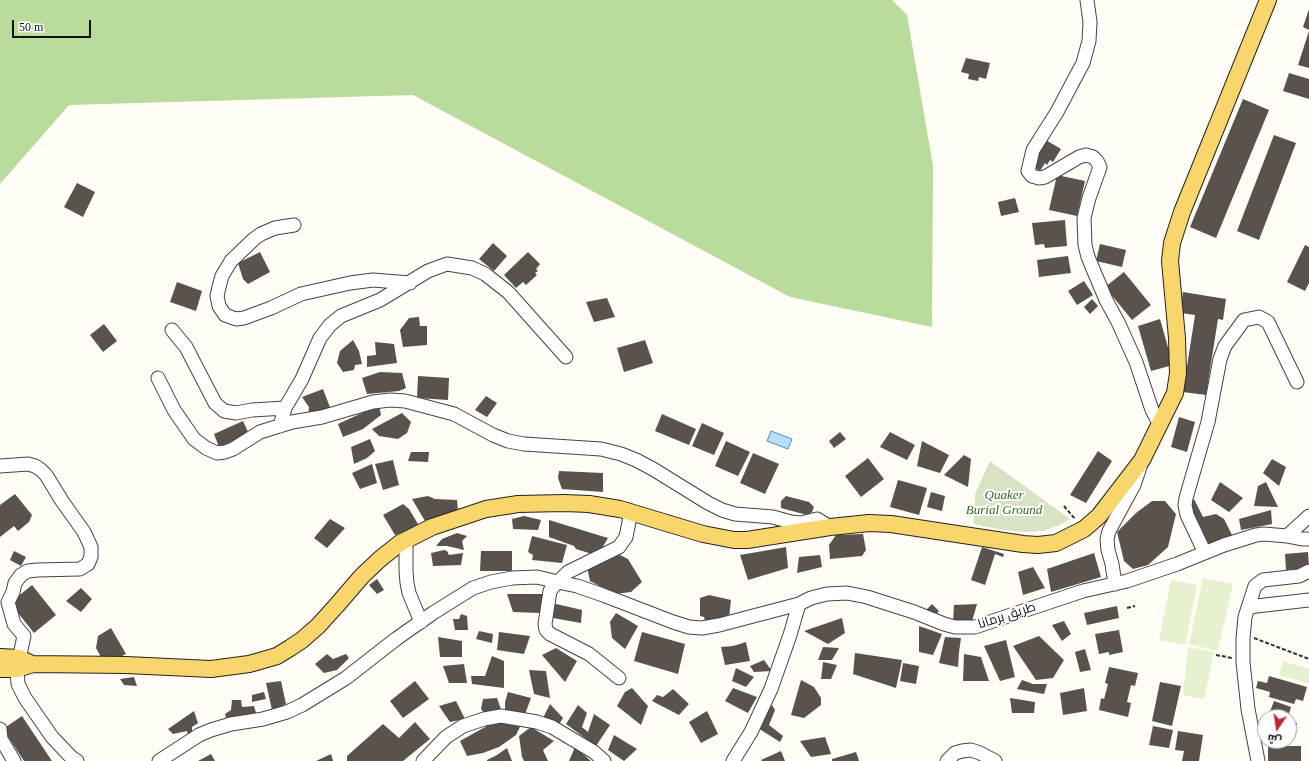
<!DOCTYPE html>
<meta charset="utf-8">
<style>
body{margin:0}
#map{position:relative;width:1309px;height:761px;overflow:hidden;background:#fffdf5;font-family:"Times New Roman",Cairo,serif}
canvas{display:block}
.north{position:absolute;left:1257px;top:709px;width:40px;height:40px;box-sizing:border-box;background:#fff;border:1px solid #a0a0a0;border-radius:50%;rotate:193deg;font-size:11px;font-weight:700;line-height:16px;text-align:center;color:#111}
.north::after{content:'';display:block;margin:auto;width:14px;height:18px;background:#c4262e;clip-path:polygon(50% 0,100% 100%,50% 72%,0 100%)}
.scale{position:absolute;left:12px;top:20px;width:79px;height:18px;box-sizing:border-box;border:2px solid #111;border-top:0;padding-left:5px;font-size:12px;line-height:14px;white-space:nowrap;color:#111;-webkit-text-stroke:3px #fff;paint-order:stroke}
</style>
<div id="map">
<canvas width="1309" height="761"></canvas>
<div class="north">ش</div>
<div class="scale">50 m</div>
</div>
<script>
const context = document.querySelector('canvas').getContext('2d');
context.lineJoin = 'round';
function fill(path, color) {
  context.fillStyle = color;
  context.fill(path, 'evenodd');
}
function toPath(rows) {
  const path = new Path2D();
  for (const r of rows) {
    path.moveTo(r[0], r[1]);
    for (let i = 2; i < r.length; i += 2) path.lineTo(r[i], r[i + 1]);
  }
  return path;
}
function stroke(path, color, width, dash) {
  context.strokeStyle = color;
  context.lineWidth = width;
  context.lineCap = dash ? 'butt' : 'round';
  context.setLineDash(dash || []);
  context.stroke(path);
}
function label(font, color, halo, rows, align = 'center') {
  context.font = font + ' "Times New Roman",Cairo,serif';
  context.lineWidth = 4;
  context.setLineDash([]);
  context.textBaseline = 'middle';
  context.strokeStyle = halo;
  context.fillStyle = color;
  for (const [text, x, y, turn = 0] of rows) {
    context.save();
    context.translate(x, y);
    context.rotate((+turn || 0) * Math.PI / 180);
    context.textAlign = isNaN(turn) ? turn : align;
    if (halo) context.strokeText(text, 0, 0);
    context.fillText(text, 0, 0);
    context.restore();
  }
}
fill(toPath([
 [0,0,892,0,907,15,933,166,932,327,790,297,413,95,69,105,0,184]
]), '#b9dc9c');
fill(toPath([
 [990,461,1070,519,1062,524,1044,531,1027,532,1003,530,973,524,975,511,975,494]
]), '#d9e3c4');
fill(toPath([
 [1203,578,1233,584,1218,651,1189,644],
 [1171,580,1197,585,1185,645,1159,640],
 [1188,647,1214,652,1204,699,1183,695],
 [1283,661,1309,669,1309,684,1279,675]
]), '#e6f2cf');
const water = toPath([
 [771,431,792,439,788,449,767,441,771,431]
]);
fill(water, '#b9e0f7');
stroke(water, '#3f96cf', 1);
fill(toPath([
 [1309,9,1309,30,1303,27],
 [1309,31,1309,68,1298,65],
 [966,58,990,63,986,79,979,77,978,81,968,79,969,74,961,72],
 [1289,73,1309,79,1309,99,1283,91],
 [1243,99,1269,110,1216,238,1190,227],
 [1274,135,1296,143,1259,240,1237,231],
 [1044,139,1061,149,1053,162,1050,160,1047,165,1045,163,1040,171,1032,166],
 [1057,175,1085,181,1077,216,1049,210],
 [77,183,95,192,83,217,64,207],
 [1015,198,1019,212,1001,216,998,202],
 [1065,220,1067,246,1045,248,1044,244,1035,245,1032,223],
 [493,243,507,256,494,271,479,259],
 [1100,244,1126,250,1122,267,1096,261],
 [1305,245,1309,247,1309,283,1305,291,1287,282],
 [260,252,270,272,248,284,243,279,238,263],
 [528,252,540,264,536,269,538,271,535,273,537,275,526,285,523,282,516,288,504,275],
 [1068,256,1071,273,1039,277,1037,260],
 [1124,272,1151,305,1132,320,1105,287],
 [1084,281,1093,295,1077,305,1068,291],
 [177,282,202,291,196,311,170,302],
 [1183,292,1226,299,1223,320,1218,319,1206,395,1183,392,1195,315,1180,313],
 [607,298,615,317,594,322,586,302],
 [1092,299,1098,306,1090,314,1084,307],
 [419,317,420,326,427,326,427,345,403,347,400,330,409,318],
 [1160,319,1173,365,1151,371,1138,326],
 [104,324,117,341,103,352,90,335],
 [353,340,359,351,362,364,355,365,354,370,343,372,337,363,340,351],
 [645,340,653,363,624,372,617,348],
 [375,342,394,344,397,363,367,367,367,356,376,355],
 [380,372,402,373,406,388,399,391,367,394,362,378],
 [418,376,449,378,448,400,417,398],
 [323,389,331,410,308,416,309,407,302,397],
 [486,396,497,403,487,417,475,410],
 [379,405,381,415,363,429,343,437,338,424],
 [402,413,411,422,407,433,398,439,379,436,372,429],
 [662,414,696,429,689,445,655,431],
 [1179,417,1195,422,1187,452,1171,447],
 [243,421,249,434,219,447,214,434],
 [702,423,724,433,714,455,692,446],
 [840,432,846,439,834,448,829,441],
 [890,432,915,445,907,460,880,447],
 [370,439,375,451,367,458,354,464,351,447],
 [726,441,750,452,738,476,715,466],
 [922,441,949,455,940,473,917,466],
 [1098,451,1112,461,1086,503,1070,495],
 [411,452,429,452,428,462,408,461],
 [753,453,779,464,765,494,740,483],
 [964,455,971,459,968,487,944,475],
 [868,458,884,479,861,497,845,476],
 [1272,459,1286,467,1279,486,1263,473],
 [393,460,399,485,383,490,375,464],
 [372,464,377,483,360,489,352,473],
 [559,471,603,473,603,492,562,489,558,478],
 [898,480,927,488,919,515,890,507],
 [1220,482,1243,498,1229,512,1211,500],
 [1266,482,1278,507,1254,506,1258,486],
 [931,492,945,496,942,511,927,507],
 [15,494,32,515,29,522,18,531,14,526,0,537,0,505],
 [428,496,435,499,457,500,458,512,425,521,412,499],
 [786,496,809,502,814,507,812,512,807,515,781,508,781,501],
 [1194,499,1203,517,1216,514,1224,519,1234,539,1213,548,1204,544,1186,508],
 [1152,501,1165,501,1176,514,1168,547,1148,565,1133,569,1124,561,1117,532,1136,513],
 [403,504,409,509,418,524,406,531,395,535,383,515],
 [1271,510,1272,524,1241,530,1239,519],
 [524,516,541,520,538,530,513,529,512,519],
 [330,519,345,528,327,548,314,538],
 [549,520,608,538,599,553,592,554,576,549,574,546,549,537],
 [457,533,467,536,462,541,464,550,447,546,436,546,442,539],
 [863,534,866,550,862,556,830,559,829,545,836,535],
 [532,536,567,545,562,563,532,560,533,555,528,552],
 [786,547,788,568,748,580,740,555],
 [982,547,1004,554,1003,557,995,554,985,585,971,580],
 [444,550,447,551,449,555,463,553,461,565,433,566,431,553],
 [14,551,26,557,21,566,10,560],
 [481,551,512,551,512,571,480,571],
 [1308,552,1309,568,1286,570,1285,554],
 [616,553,628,559,642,582,631,592,615,594,590,581,587,567],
 [1094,553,1101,577,1051,592,1047,569],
 [820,555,822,567,797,573,799,557],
 [1033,567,1045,588,1023,595,1018,572],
 [377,579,384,590,377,594,369,585],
 [32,585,56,615,34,633,10,603],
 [81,588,92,599,81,612,66,601],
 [507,594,543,594,541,613,513,612],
 [709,595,731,600,729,618,706,624,704,617,700,616,700,598],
 [552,603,582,610,581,623,553,618],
 [932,604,939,611,934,617,926,610],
 [977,604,971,625,953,622,954,605],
 [1117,606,1119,618,1087,625,1084,613],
 [616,613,638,626,625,649,612,638,610,622],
 [461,614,467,616,468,630,455,630,453,619,459,619],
 [842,618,845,633,828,644,804,631],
 [1064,621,1071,634,1062,641,1052,625],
 [919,626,942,634,933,655,919,652],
 [111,628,126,654,116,659,101,657,96,648,98,636],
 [1119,630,1123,652,1109,655,1109,652,1099,654,1095,634],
 [479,631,493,634,492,643,476,639],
 [499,632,530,636,524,654,497,650],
 [642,632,685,644,678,674,634,661],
 [1039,636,1064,660,1053,678,1036,680,1013,646],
 [438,637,462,641,462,657,440,657],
 [945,637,961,638,959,652,958,667,939,663],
 [1006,640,1015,677,1000,681,984,646],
 [746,642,750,661,725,665,721,647,733,646],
 [823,647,839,648,832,660,818,660],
 [556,648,577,661,565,682,542,655],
 [1085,649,1091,670,1080,672,1075,652],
 [855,653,902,660,896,688,853,674],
 [327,654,333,659,346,654,349,658,337,670,324,673,315,664],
 [964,654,981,657,989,681,963,681],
 [492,656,504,661,504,688,472,684,471,676,485,676],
 [764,660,772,671,754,672,750,666],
 [823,662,837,665,831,679,821,679],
 [903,663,919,666,916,684,900,681],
 [464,664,467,683,449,683,443,666],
 [1109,667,1138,673,1135,686,1131,685,1127,702,1131,703,1128,717,1099,710,1101,698,1104,699,1108,684,1105,683],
 [736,668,754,677,746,687,732,681],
 [529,670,546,671,550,698,534,694],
 [1269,676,1307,687,1303,701,1296,699,1294,704,1269,697,1270,692,1256,688,1258,681,1267,683],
 [134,677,137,686,124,685,120,679],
 [801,680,814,687,821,698,821,705,804,718,791,715],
 [1022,680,1033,684,1047,684,1044,694,1017,689],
 [281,681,286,704,272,710,266,683],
 [415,681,429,699,403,718,390,701],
 [1160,682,1181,686,1172,726,1152,721],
 [632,688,648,706,641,725,617,706,625,692],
 [733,688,757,697,748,713,725,701],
 [1084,688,1087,711,1063,715,1060,693],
 [673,689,689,704,679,715,652,701,657,695,663,697],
 [264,692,266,699,252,702,252,695],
 [508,692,531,698,524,717,505,713,505,702],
 [497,698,502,712,486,715,481,709,483,699],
 [1010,698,1035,702,1034,713,1012,713],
 [232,700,241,700,242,707,254,706,257,716,227,721,225,714,231,710],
 [456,701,465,719,450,722,439,706],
 [1274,701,1291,707,1288,717,1268,717],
 [550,704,563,718,558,726,543,718],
 [578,705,587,713,582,727,588,732,594,714,610,725,596,746,566,724],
 [772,705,775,710,769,725,783,736,780,742,758,728],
 [194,711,198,723,192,727,192,731,188,735,187,731,173,734,168,729],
 [707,711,718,734,701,743,689,722],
 [22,716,52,761,24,761,3,729],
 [1291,721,1297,723,1289,745,1289,743,1284,741,1289,741,1289,727],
 [415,722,430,739,403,761,347,761,347,756,383,724,399,738],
 [494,722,513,723,520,727,516,735,499,747,483,753,467,756,460,741],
 [1153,726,1173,730,1169,748,1149,745],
 [531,727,554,741,543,750,548,761,524,761,522,757,519,736],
 [1265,727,1265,736,1262,735],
 [1178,731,1203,735,1199,761,1182,761,1184,751,1175,750],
 [614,735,637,749,624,761,608,750],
 [825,737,831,754,811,757,800,741],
 [1268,746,1301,746,1301,761,1268,761],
 [575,747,591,761,569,761],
 [507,748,512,761,487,761,487,760,497,755],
 [781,751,785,761,762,761,761,760],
 [856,752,859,761,832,761,832,759],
 [211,754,215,761,198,761],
 [331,754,333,761,316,761]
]), '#5a524d');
const minor = toPath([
 [1087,0,1090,22,1089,41,1083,63,1057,112,1033,150,1028,171,1032,176,1039,178,1045,177,1079,157,1086,155,1093,157,1097,161,1100,167,1089,198,1084,218,1085,245,1088,257,1106,300,1118,322,1136,362,1152,410,1160,425],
 [294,225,275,228,261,234,254,239,231,261,222,276,219,287,217,296,219,306,225,315,236,319,244,318,271,308,301,294,350,283,373,280,410,283],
 [172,330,186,347,215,403,224,411,236,413,252,410,285,408],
 [158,378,174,410,194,439,206,448,217,453,225,452,233,449,260,432,292,422,322,417,373,402,390,400,405,401,454,414,493,435,508,441,524,444,601,449,621,454,636,460,653,469,708,503,722,510,735,514,773,517,791,522,801,523,817,519,830,527],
 [280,426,285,408,302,379,320,338,330,325,341,316,380,300,428,271,447,264,472,268,485,274,508,292,566,357],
 [0,466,28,464,35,466,41,470,46,475,62,501,84,532,91,547,91,557,88,564,80,569,37,570,28,571,21,575,15,583,13,592,8,602,14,624,24,636,17,669,18,684,25,698,52,737,71,757,77,761],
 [1287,536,1309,516],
 [406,539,406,571,407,583,409,593,421,622],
 [1205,553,1187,515,1185,505,1186,498,1208,422,1220,359,1225,346,1244,320,1259,317,1268,322,1297,382],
 [1115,584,1112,564,1108,550,1107,539,1109,531,1134,485,1140,467],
 [1248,607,1309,600],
 [619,678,589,654,550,634,546,630,545,624,550,591,553,587,568,572,619,547,626,537,631,512],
 [0,729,1,739,14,761],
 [159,761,199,735,211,730,231,724,263,719,287,712,302,705,346,678,396,639,433,613,473,588,491,582,512,578,537,577,558,582,577,586,603,595,673,622,689,627,702,628,719,625,799,604],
 [423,761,446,737,463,726,484,719,501,716,537,722,552,727,594,752,604,761],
 [733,761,751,732,771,689,790,635,799,604,811,598,827,594,847,593,867,597,914,612,944,624,955,627,975,627,1083,591,1127,581,1177,564,1224,545,1256,535,1264,534,1287,536,1302,539,1309,539],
 [947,761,955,753,962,751,971,750,980,753,995,761],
 [1258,761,1248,709,1243,662,1243,638,1245,617,1255,586,1263,580,1299,576,1309,571]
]);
const major = toPath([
 [0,657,19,658,32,664],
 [0,669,17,669,33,664,126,665,211,669,249,664,260,661,277,656,290,648,302,640,318,626,337,605,362,576,380,559,400,543,432,527,486,509,518,504,564,503,589,504,620,509,703,534,734,540,747,540,830,527,869,523,891,524,1023,544,1038,545,1056,543,1084,529,1099,516,1142,460,1175,393,1178,373,1177,338,1170,261,1172,243,1182,212,1268,0]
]);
stroke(minor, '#444', 15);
stroke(major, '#222', 18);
stroke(toPath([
 [1064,506,1075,519],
 [1127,608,1135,606],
 [1254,638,1309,659],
 [1216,655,1232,658]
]), '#333', 2, [4, 2]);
stroke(minor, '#fff', 13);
stroke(major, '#f9d66b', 16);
label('italic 13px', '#2f6b1f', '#fff', [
 ["Quaker",1004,496],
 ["Burial Ground",1004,511]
]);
label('13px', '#111', '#fff', [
 ["طريق برمانا",1007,616,-18]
]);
</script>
